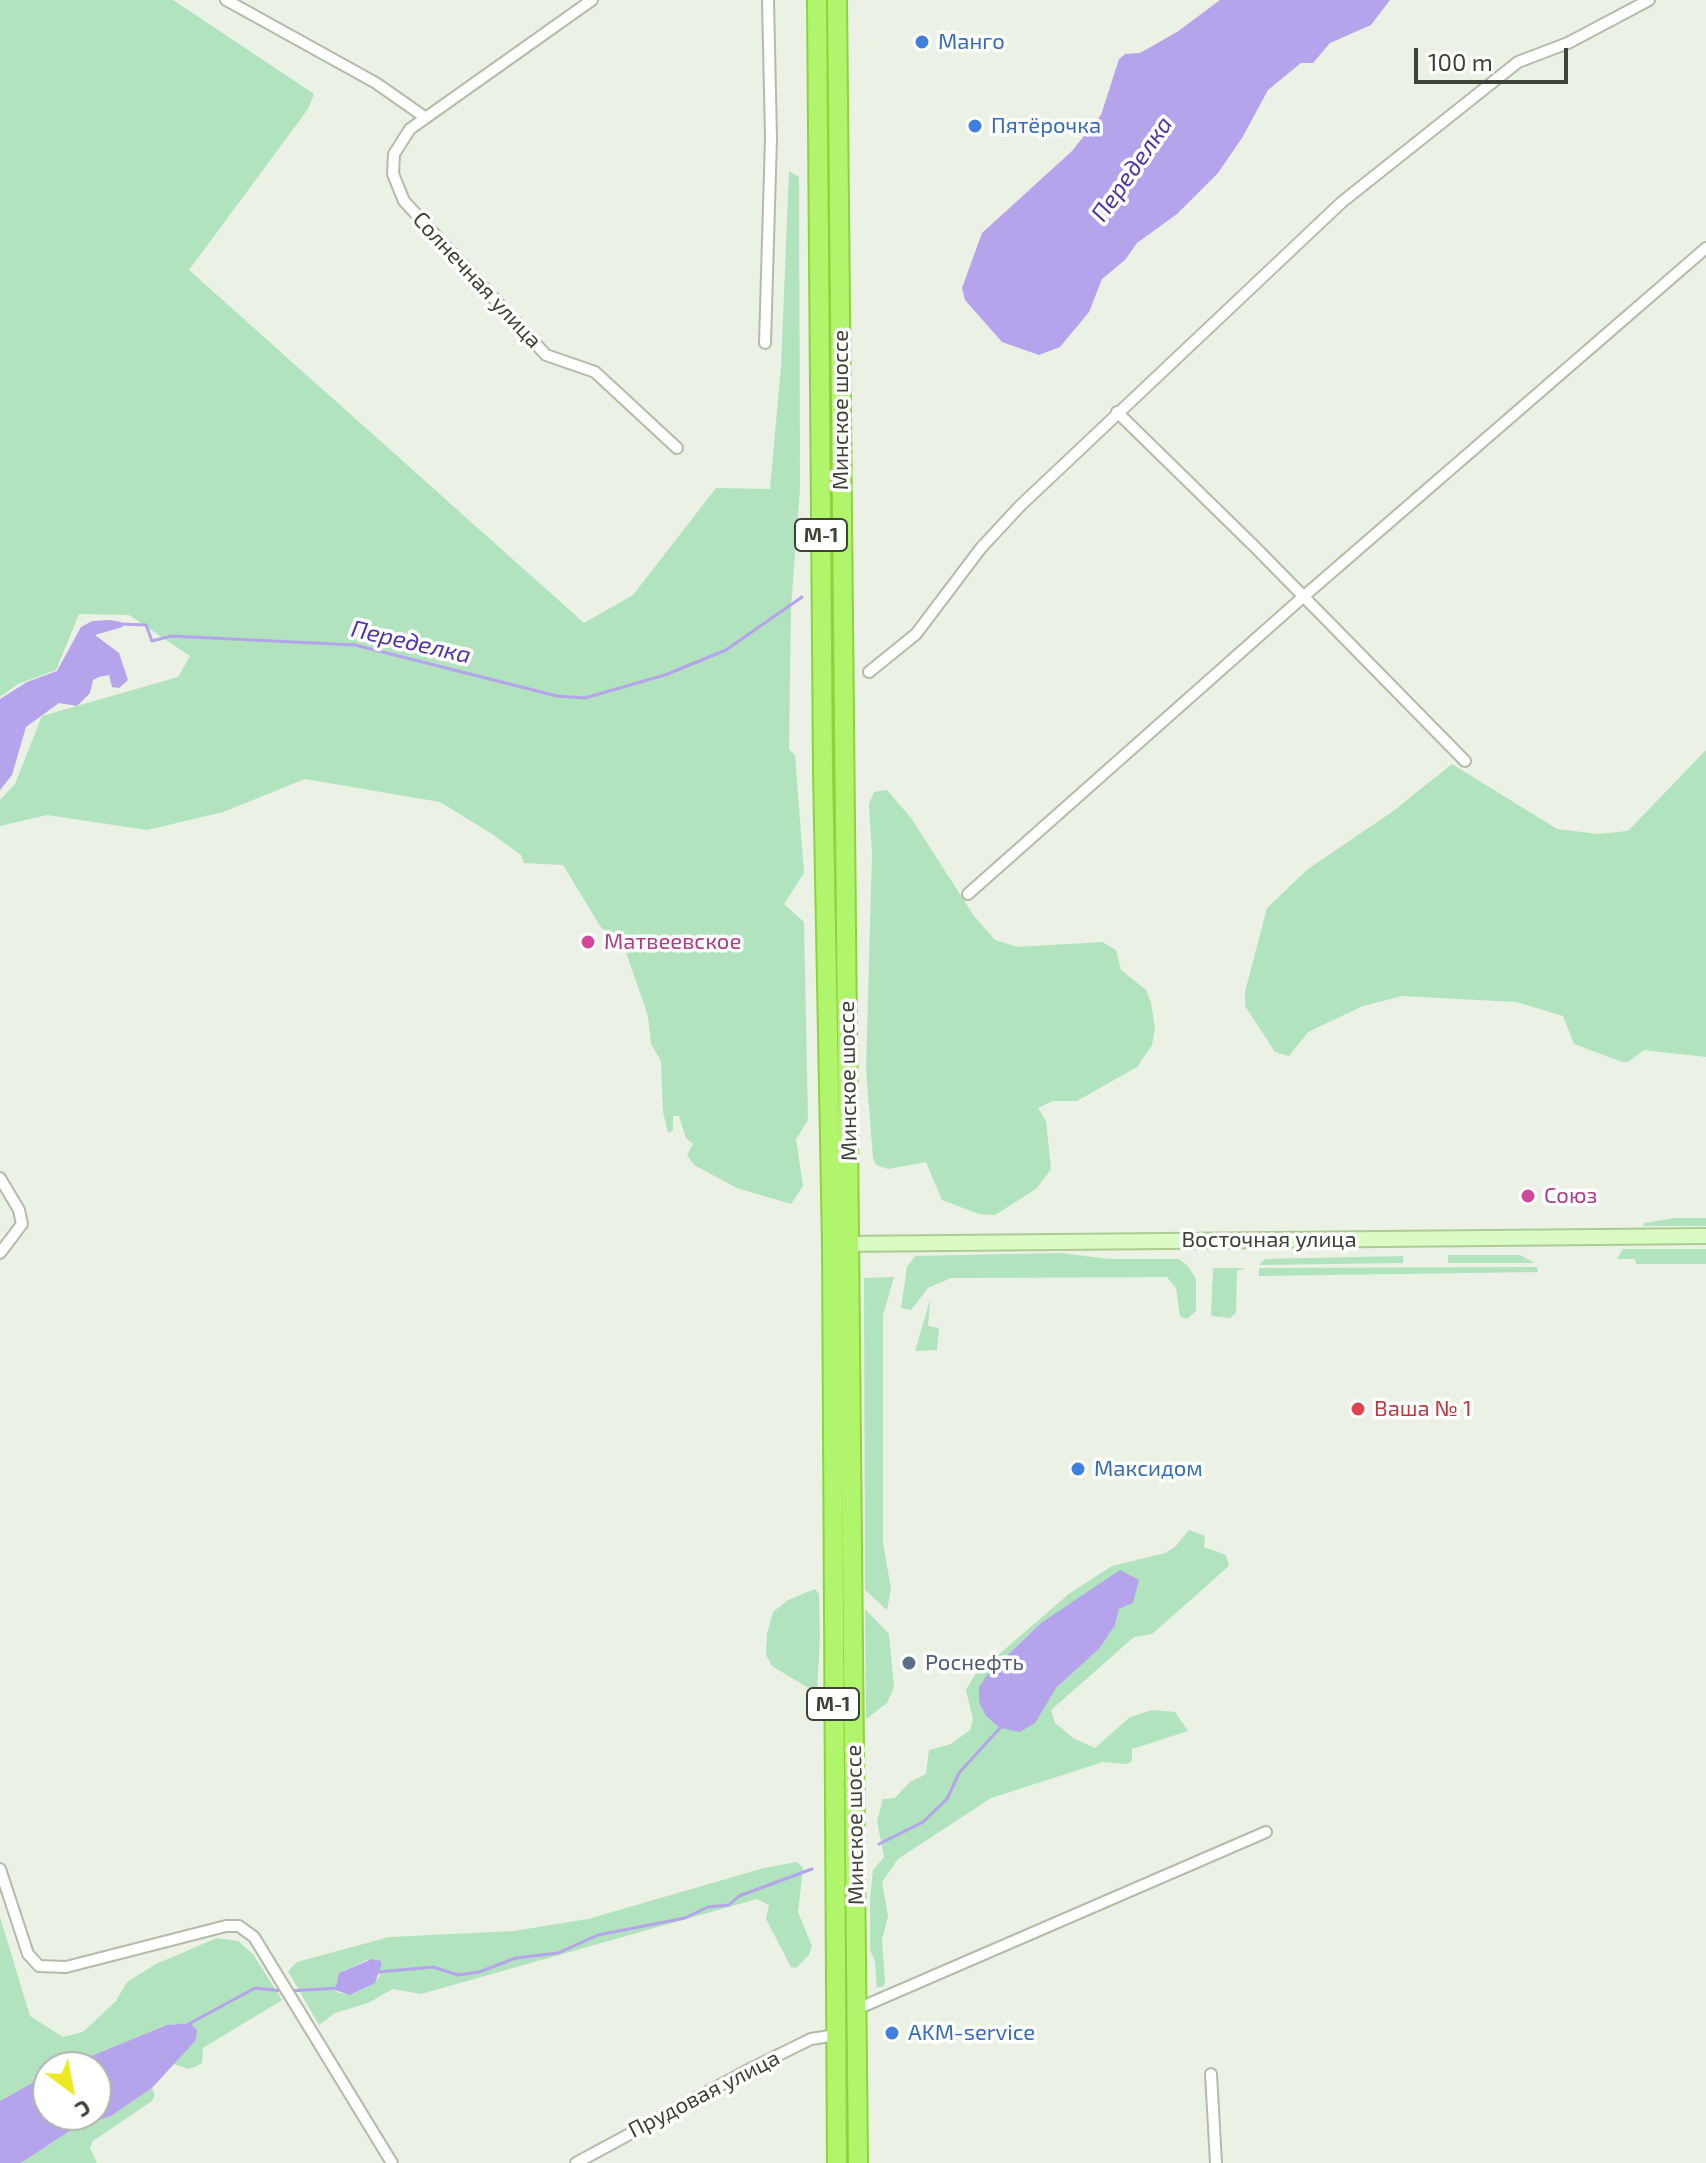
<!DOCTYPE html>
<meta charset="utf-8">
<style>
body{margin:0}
#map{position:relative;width:1706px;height:2163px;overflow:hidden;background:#ebf1e5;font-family:"Exo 2",sans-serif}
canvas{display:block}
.north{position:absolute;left:32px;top:2051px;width:80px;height:80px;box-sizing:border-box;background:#fff;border:2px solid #b1b4ae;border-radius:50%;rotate:148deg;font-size:22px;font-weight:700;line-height:32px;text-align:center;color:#3d4335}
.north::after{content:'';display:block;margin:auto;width:28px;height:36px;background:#ece821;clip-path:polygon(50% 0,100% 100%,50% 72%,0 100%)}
.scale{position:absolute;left:1414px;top:48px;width:154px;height:36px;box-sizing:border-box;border:4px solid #3d4335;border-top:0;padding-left:10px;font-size:24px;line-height:28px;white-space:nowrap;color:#3d4335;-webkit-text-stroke:6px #fff;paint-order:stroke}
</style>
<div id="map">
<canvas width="1706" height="2163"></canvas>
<div class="north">С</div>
<div class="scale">100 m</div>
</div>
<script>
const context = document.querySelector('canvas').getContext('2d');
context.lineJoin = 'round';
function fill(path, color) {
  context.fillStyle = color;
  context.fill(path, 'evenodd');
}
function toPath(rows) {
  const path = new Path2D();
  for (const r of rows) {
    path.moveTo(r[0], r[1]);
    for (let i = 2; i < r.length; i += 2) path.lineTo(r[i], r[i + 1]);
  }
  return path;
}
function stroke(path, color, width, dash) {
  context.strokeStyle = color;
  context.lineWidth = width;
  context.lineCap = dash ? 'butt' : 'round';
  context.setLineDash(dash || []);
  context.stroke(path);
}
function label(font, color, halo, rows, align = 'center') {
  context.font = font + ' "Exo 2",sans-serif';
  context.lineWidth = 7;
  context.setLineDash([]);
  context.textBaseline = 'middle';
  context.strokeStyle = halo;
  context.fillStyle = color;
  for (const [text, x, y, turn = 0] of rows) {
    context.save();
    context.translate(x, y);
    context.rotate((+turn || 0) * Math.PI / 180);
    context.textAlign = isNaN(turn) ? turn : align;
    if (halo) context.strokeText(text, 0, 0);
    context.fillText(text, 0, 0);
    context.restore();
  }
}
fill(toPath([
 [0,0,173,0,314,94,308,109,189,270,584,623,633,595,716,488,770,489,781,367,789,171,799,177,800,489,791,607,789,749,795,755,804,873,784,904,804,922,808,1120,796,1139,803,1186,791,1204,737,1188,694,1165,687,1155,693,1144,686,1138,679,1116,673,1116,673,1130,668,1133,663,1112,661,1061,651,1044,648,1016,620,935,602,929,563,865,524,863,521,855,492,834,440,802,305,779,223,812,147,830,47,815,0,826,0,800,15,784,42,716,178,677,190,656,129,615,79,614,56,670,18,684,0,697],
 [1706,750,1706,1057,1644,1050,1628,1062,1622,1062,1574,1044,1563,1016,1516,1002,1402,996,1363,1006,1308,1032,1289,1056,1275,1052,1245,1006,1245,992,1267,908,1308,869,1392,812,1452,764,1557,829,1598,834,1628,831],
 [887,790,911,818,974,916,995,940,1018,947,1102,942,1116,950,1121,970,1146,990,1151,1003,1155,1028,1152,1045,1137,1067,1077,1101,1053,1101,1038,1108,1046,1121,1051,1169,1036,1189,995,1215,979,1214,942,1200,926,1162,888,1169,876,1165,873,1158,866,1069,872,854,869,804,874,792],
 [1675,1218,1706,1218,1706,1226,1643,1226,1644,1223],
 [1623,1249,1706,1249,1706,1264,1636,1264,1635,1259,1617,1259],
 [1060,1253,1110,1259,1179,1259,1188,1266,1196,1279,1196,1311,1187,1319,1180,1316,1176,1288,1167,1277,951,1278,928,1288,911,1310,901,1308,907,1267,915,1256],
 [1448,1255,1520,1255,1535,1263,1448,1263],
 [1403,1256,1403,1263,1259,1265,1265,1259],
 [1537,1267,1538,1272,1259,1276,1259,1268],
 [1213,1268,1245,1268,1237,1271,1236,1313,1230,1318,1211,1316],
 [894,1277,883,1315,883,1543,891,1589,887,1610,865,1590,864,1278],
 [930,1300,928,1326,939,1328,937,1350,915,1351],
 [1189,1530,1205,1536,1204,1547,1226,1555,1229,1566,1152,1634,1134,1637,1051,1710,1055,1723,1073,1738,1095,1748,1130,1717,1152,1710,1175,1712,1188,1731,1132,1749,1132,1761,1127,1764,1103,1762,991,1798,898,1859,882,1882,888,1916,882,1940,885,1982,883,1987,877,1987,875,1961,870,1950,870,1900,873,1870,884,1857,877,1821,883,1799,895,1798,910,1782,926,1774,929,1750,951,1744,970,1730,973,1719,966,1690,975,1675,1070,1593,1112,1566,1165,1553,1175,1547],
 [1134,1596,1133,1603,1119,1609,1115,1625,1099,1649,1056,1688,988,1674,1041,1623],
 [815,1589,819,1594,820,1636,817,1693,772,1666,766,1655,767,1634,773,1612,788,1600],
 [865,1609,889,1634,894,1687,887,1703,866,1719],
 [797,1862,803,1868,798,1912,812,1946,809,1955,796,1968,791,1967,766,1919,769,1905,757,1899,421,1994,393,1989,368,2003,335,2013,319,2025,288,1971,297,1962,389,1937,514,1931,588,1919,764,1868],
 [367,1960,380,1975,378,1979,354,1994,338,1993,335,1990,339,1973],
 [0,1917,30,2016,63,2037,83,2032,116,2001,127,1982,156,1964,217,1938,238,1941,253,1954,282,2000,203,2048,202,2063,195,2067,188,2069,174,2064,195,2040,190,2023,167,2025,64,2067,48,2067,48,2074,0,2101],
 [152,2088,155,2095,152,2101,93,2141,90,2148,97,2163,21,2163,71,2130,111,2116]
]), '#b0e3be');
fill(toPath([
 [1220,0,1390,0,1371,25,1330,43,1313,63,1301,63,1268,90,1242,138,1218,173,1177,214,1137,243,1125,260,1102,279,1089,312,1060,347,1039,355,1002,342,965,300,962,288,982,233,1072,151,1101,115,1119,59,1125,54,1140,53,1177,32],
 [110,620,121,622,123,627,95,635,119,653,128,680,119,688,112,687,109,675,99,677,93,680,90,693,77,706,59,703,26,727,12,775,0,790,0,699,27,682,57,671,81,627,92,621],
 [1120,1570,1139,1580,1133,1603,1119,1609,1115,1625,1099,1649,1056,1688,1035,1723,1020,1732,1000,1728,986,1716,979,1702,979,1687,988,1674,1041,1623],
 [372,1959,381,1961,381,1966,375,1983,350,1995,335,1990,339,1973],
 [190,2023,197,2030,196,2040,152,2088,111,2116,71,2130,21,2163,0,2163,0,2101,48,2074,48,2115,96,2115,96,2067,64,2067,167,2025]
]), '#b5a4eb');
stroke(toPath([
 [120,624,146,625,152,641,171,636,355,645,557,696,585,698,665,675,726,650,802,597],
 [879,1844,923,1822,947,1799,959,1773,1000,1728],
 [378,1972,433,1967,458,1975,479,1972,516,1958,558,1953,598,1935,685,1918,708,1907,729,1905,739,1896,812,1869],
 [290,1991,338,1988],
 [187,2025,255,1988,282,1991]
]), '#b5a4eb', 3);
const street = toPath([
 [226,0,376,83,426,118],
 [592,0,410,129,394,154,393,174,404,201,546,355,595,372,677,448],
 [765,343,771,138,768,0],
 [1117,412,1256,548,1465,761],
 [869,672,916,634,981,548,1020,506,1342,202,1518,62,1568,43,1649,0],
 [968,894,1303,597,1706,248],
 [0,1178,19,1210,22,1224,0,1253],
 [0,1869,28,1954,39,1966,66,1967,226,1926,239,1926,254,1937,392,2163],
 [857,2009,1266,1832],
 [1211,2074,1216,2163],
 [576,2163,752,2068,811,2039,836,2035]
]);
const secondary = toPath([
 [840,1244,1706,1236]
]);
const highway = toPath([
 [817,0,823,771,832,1244,837,2163],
 [837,0,858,2163]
]);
stroke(street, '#b3bca8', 14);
stroke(secondary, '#adcc94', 18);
stroke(highway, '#8ed33d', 22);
stroke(street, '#fff', 10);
stroke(secondary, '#dbfbc5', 14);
stroke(highway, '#b1f56c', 18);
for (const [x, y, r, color] of [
 [922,42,8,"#3f7fe0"],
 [975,126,8,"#3f7fe0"],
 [588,942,8,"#d1479c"],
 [1528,1196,8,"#d1479c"],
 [1358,1409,8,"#e0444e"],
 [1078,1469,8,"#3f7fe0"],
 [909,1663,8,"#5c6f8a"],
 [892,2033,8,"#3f7fe0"]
]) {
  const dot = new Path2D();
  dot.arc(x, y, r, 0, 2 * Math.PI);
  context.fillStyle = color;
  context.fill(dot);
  stroke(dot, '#fff', 3);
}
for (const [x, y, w] of [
 [821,535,52],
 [833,1704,52]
]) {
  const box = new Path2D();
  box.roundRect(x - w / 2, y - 16, w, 32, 6);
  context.fillStyle = '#fff';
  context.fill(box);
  stroke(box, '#3d4335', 2);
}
label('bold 20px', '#3d4335', null, [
 ["М-1",821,535],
 ["М-1",833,1704]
]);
label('22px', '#366cbe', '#fff', [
 ["Манго",938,42],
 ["Пятёрочка",991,126],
 ["Максидом",1094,1469],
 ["AKM-service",908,2033]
], 'left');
label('22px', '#3d4335', '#fff', [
 ["Солнечная улица",477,280,47],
 ["Минское шоссе",841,410,-90],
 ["Минское шоссе",848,1081,-91],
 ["Восточная улица",1269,1240],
 ["Минское шоссе",855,1825,-91],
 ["Прудовая улица",704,2094,-27]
]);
label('22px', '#b23c85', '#fff', [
 ["Матвеевское",604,942],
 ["Союз",1544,1196]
], 'left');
label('22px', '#be3a42', '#fff', [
 ["Ваша № 1",1374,1409]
], 'left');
label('22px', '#4e5e75', '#fff', [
 ["Роснефть",925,1663]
], 'left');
label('italic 24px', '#5235a8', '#fff', [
 ["Переделка",1132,169,-55],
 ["Переделка",411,642,13]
]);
</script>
